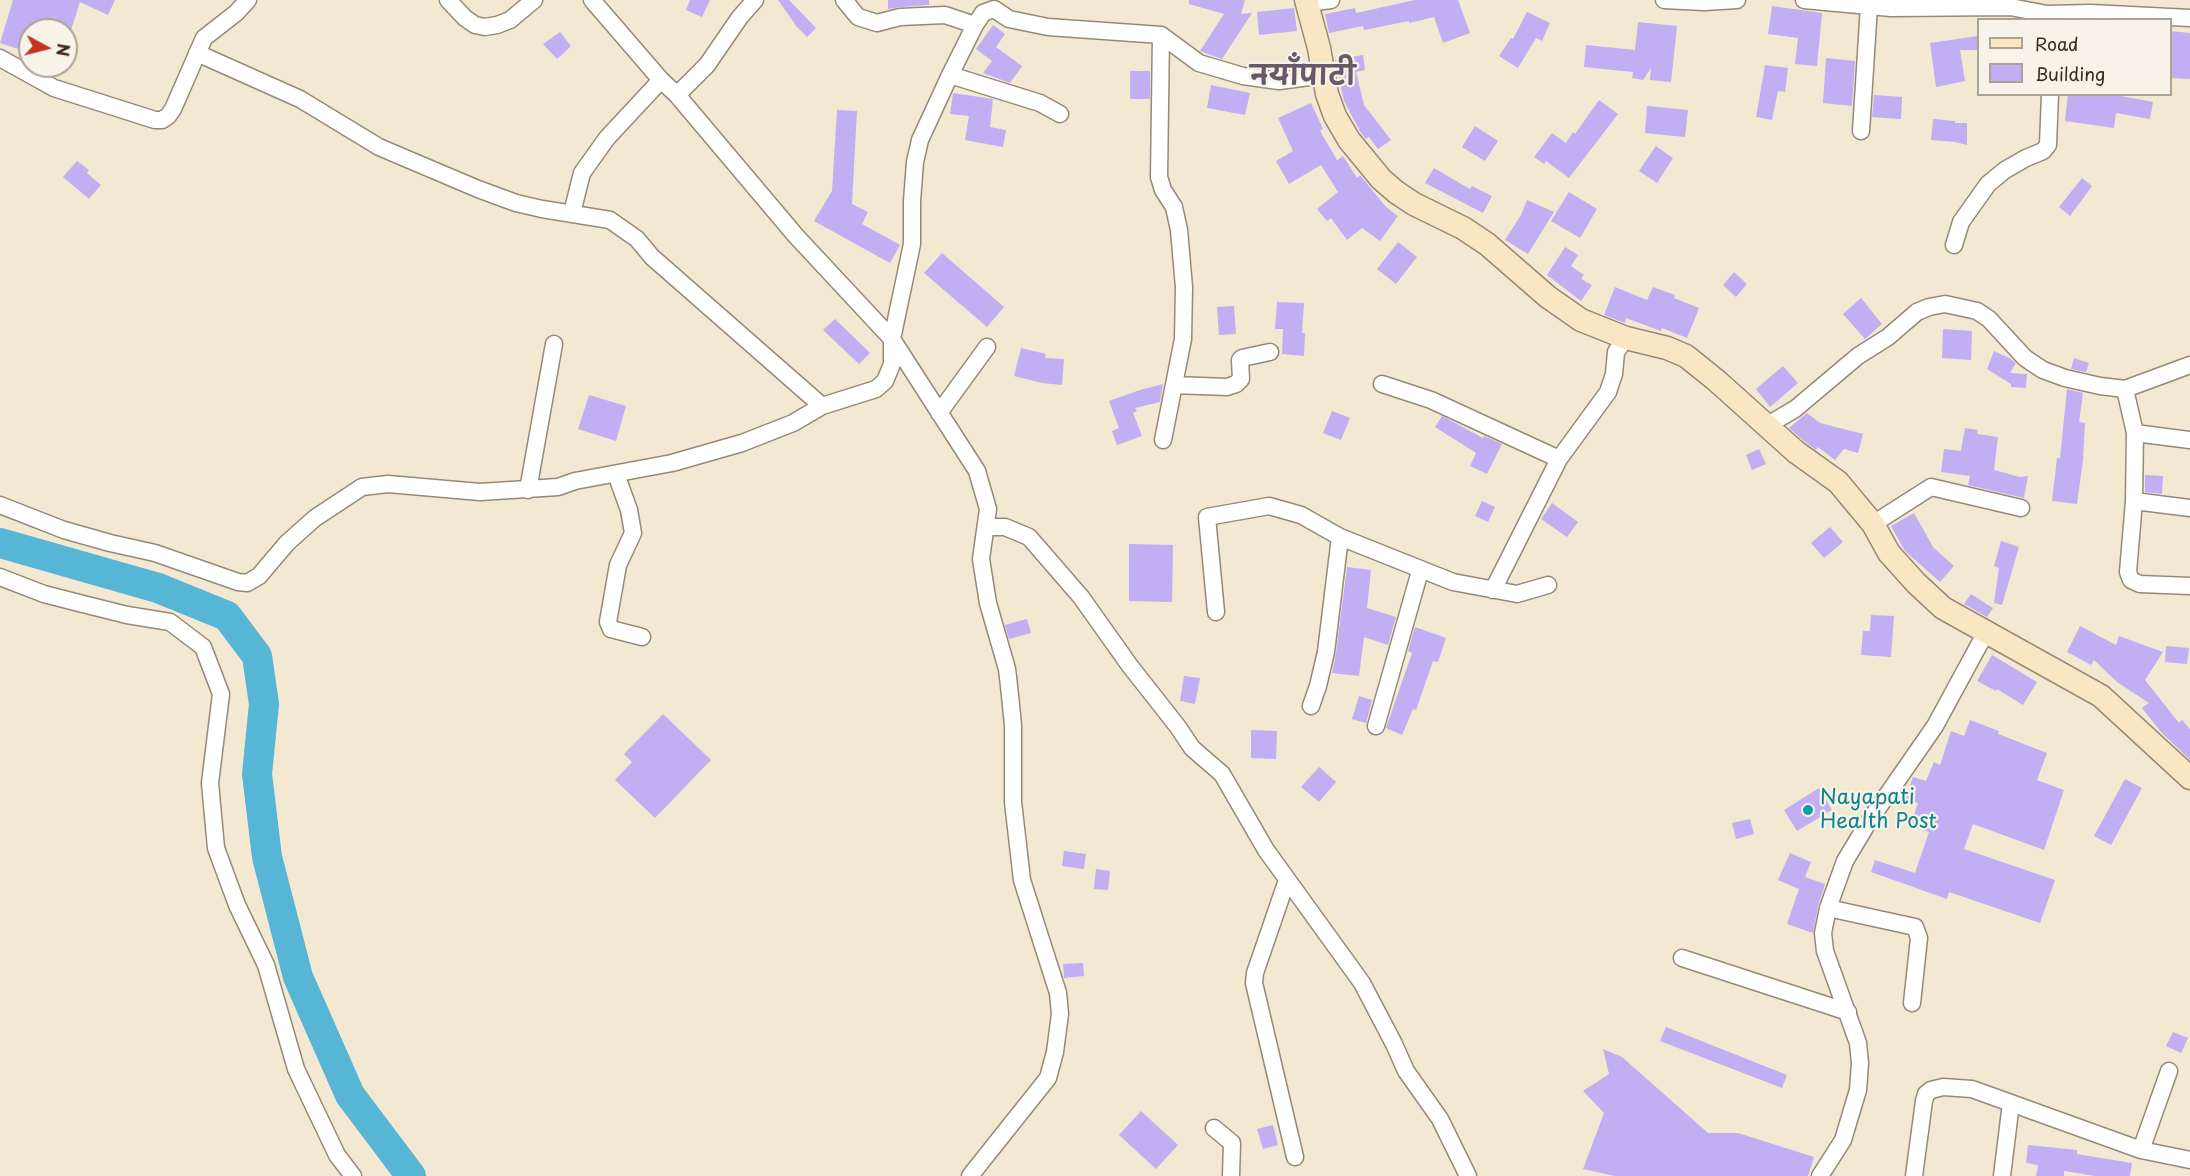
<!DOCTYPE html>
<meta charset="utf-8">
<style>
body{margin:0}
#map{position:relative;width:2190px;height:1176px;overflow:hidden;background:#f3e8d1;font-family:"Playpen Sans",sans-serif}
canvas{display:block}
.legend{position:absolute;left:1977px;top:18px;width:195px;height:78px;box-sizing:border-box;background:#f7f3e8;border:2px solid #aca397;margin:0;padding:8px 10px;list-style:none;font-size:18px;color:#3b2a1e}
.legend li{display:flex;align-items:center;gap:12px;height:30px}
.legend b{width:30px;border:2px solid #aca397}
.north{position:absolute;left:18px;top:18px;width:60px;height:60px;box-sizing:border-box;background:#f7f3e8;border:2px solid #aca397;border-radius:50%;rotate:97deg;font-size:16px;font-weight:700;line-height:24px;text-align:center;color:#3b2a1e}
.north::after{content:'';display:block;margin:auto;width:21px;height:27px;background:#c8321e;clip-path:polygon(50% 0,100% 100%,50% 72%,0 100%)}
</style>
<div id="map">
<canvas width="2190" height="1176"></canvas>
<ul class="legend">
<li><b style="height:8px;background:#f9e7c3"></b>Road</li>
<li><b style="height:16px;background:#c2aef2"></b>Building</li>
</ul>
<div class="north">N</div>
</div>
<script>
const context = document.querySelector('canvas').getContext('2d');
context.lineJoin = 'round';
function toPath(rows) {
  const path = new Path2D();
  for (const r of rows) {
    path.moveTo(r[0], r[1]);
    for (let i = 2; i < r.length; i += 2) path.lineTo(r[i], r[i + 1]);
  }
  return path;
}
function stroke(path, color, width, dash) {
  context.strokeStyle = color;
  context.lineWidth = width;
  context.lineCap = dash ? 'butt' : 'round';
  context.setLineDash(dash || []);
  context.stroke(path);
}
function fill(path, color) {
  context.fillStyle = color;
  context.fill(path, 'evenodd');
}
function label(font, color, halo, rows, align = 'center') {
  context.font = font + ' "Playpen Sans","Playpen Sans Deva",sans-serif';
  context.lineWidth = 4.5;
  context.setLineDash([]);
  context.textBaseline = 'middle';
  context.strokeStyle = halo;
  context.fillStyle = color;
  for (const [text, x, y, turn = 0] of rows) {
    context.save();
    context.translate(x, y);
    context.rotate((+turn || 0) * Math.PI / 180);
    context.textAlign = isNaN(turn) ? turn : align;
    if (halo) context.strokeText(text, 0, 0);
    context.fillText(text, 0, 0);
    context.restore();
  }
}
stroke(toPath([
 [0,543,158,588,227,616,257,656,264,704,257,774,267,857,298,977,350,1095,411,1176]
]), '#57b5d5', 30);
fill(toPath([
 [13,0,115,0,108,15,80,2,71,30,28,30,22,50,0,43],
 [690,0,710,0,702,17,686,10],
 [778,0,789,0,816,28,807,37,797,27],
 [888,0,929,0,929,5,900,7,888,9],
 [1189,0,1245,0,1241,14,1252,13,1222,59,1200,51,1224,14,1189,4],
 [1415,0,1458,0,1470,33,1443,43,1434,17,1409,23,1409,21,1364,30,1363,26,1329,33,1325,14,1355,8,1356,13],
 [1772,6,1822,13,1817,66,1795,64,1798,38,1768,34],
 [1294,8,1297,31,1259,35,1257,12],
 [1527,12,1550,23,1542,41,1536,38,1518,68,1499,56,1511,38,1513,39],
 [1638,22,1677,26,1671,82,1650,80,1651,68,1643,80,1632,78,1633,72,1584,67,1586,45,1635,50],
 [993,25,1005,34,996,47,1022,66,1010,83,983,73,992,61,976,49],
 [2170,31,2190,33,2190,79,2170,78],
 [560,32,571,46,557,59,543,44],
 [1978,36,1978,50,1960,50,1965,81,1936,87,1930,43],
 [1363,55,1365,70,1356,72,1364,105,1391,140,1378,149,1369,137,1366,139,1361,133,1344,101,1335,60],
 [1826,58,1855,61,1852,106,1823,103],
 [1765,65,1788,68,1785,92,1778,91,1772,120,1756,117],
 [1130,71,1150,71,1150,99,1130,99],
 [1211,85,1250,93,1245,115,1207,108],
 [953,93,993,99,990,127,1006,130,1003,147,965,140,969,116,950,114],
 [2068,94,2110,94,2153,102,2150,119,2116,113,2114,128,2065,121],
 [1874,95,1902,97,1901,119,1872,117],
 [1599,100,1618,114,1569,178,1546,161,1544,164,1534,157,1552,133,1566,143,1573,132,1575,134],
 [1311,103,1323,129,1320,131,1337,160,1343,156,1357,178,1360,175,1385,206,1398,216,1380,241,1362,228,1347,240,1331,218,1327,221,1317,209,1338,192,1321,165,1289,184,1276,161,1293,151,1278,118],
 [1647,106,1688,110,1685,137,1645,133],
 [837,110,857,111,852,204,868,212,862,224,900,245,890,263,814,221,832,191],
 [1933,119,1955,121,1955,123,1967,123,1967,145,1955,142,1931,140],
 [1475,126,1498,141,1485,161,1462,147],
 [1656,146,1673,158,1657,183,1639,171],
 [77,161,89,170,87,173,101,185,89,199,63,177],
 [1434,168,1470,189,1472,186,1492,196,1483,213,1425,183],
 [2082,178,2092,186,2070,216,2059,207],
 [1569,192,1597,209,1580,238,1551,221],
 [1527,200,1554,212,1528,254,1505,240,1521,215],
 [1398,242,1417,257,1396,284,1377,269],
 [1565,247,1578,255,1571,266,1584,275,1581,279,1592,285,1581,301,1547,275],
 [942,253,1004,307,987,327,924,273],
 [1734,272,1747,284,1736,297,1723,285],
 [1615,287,1647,300,1653,287,1675,295,1674,298,1699,308,1687,338,1662,328,1661,331,1626,318,1625,323,1604,315],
 [1861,298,1882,324,1865,339,1843,314],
 [1277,302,1304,303,1302,333,1305,333,1304,356,1282,354,1283,329,1275,329],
 [1234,306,1236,334,1219,335,1217,307],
 [835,319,870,353,859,364,823,330],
 [1943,329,1972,331,1971,360,1942,358],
 [1021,348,1046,354,1045,358,1064,359,1062,385,1042,383,1014,376],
 [1994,351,2011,359,2016,363,2010,373,2027,374,2026,388,2011,387,2011,384,1987,369],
 [2074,358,2089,363,2086,372,2071,369],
 [1783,366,1798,383,1770,407,1756,389],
 [1163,384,1160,402,1135,408,1137,411,1133,413,1142,436,1117,445,1112,431,1119,428,1109,401,1140,390],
 [2067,389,2083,393,2079,422,2085,423,2083,460,2077,504,2052,501,2057,458,2060,458],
 [589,395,626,406,616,441,578,429],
 [1332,411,1350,418,1341,440,1323,433],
 [1807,413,1820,423,1863,434,1858,453,1844,449,1835,460,1818,447,1816,450,1804,441,1789,428],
 [1442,416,1483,438,1484,436,1502,444,1487,474,1470,466,1476,453,1435,427],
 [1965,428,1978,430,1977,434,1998,437,1994,470,2020,477,2028,476,2024,498,1968,485,1970,476,1941,472,1944,449,1961,451],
 [1759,449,1766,464,1752,470,1746,455],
 [2145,475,2163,476,2162,494,2145,492],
 [1482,501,1495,507,1488,522,1475,516],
 [1552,503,1578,522,1567,537,1541,519],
 [1914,513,1933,547,1954,566,1940,582,1905,551,1891,526],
 [1830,527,1843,542,1824,558,1811,543],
 [2001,541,2019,547,2002,605,1994,603,1999,568,1994,566],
 [1129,544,1173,545,1172,602,1129,601],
 [1347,567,1371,570,1367,608,1396,617,1388,645,1364,637,1359,676,1332,673,1336,653],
 [1971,594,1993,608,1987,617,1964,604],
 [1871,615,1894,616,1891,657,1861,655,1863,631,1870,631],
 [1027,619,1031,633,1009,639,1005,625],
 [2080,626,2116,645,2119,636,2163,652,2145,680,2179,723,2182,720,2190,729,2190,760,2161,732,2142,708,2149,703,2117,682,2094,660,2091,665,2067,652],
 [1415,627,1446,638,1438,662,1433,661,1416,710,1413,709,1402,735,1386,728,1412,653,1408,651],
 [2166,646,2189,648,2187,664,2165,662],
 [1992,655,2037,682,2023,705,1997,689,1996,691,1977,681],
 [1184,676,1200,678,1195,704,1180,701],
 [1359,696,1372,700,1366,723,1352,719],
 [663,714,711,760,655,818,615,780,632,762,624,754],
 [1970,720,1999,731,1998,734,2047,753,2037,780,2064,790,2044,850,1973,824,1964,849,2055,880,2040,923,1949,892,1947,899,1871,872,1875,860,1915,873,1929,832,1910,826,1918,803,1905,799,1913,777,1926,781,1934,762,1940,765,1951,731,1964,736],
 [1251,730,1277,731,1276,759,1251,758],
 [1319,767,1336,782,1319,802,1301,787],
 [2125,779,2142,788,2111,845,2094,836],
 [1819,788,1832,810,1797,831,1784,810],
 [1750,819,1754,834,1736,839,1732,823],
 [1064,851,1086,854,1084,869,1062,866],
 [1790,853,1811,862,1805,877,1825,884,1818,906,1813,933,1787,924,1799,889,1778,880],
 [1096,869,1110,871,1108,890,1094,889],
 [1083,963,1084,976,1064,978,1063,964],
 [1666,1027,1787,1075,1782,1088,1660,1041],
 [2173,1032,2188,1038,2181,1053,2166,1046],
 [1603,1049,1622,1057,1708,1133,1738,1133,1814,1157,1808,1176,1615,1176,1583,1169,1604,1113,1583,1091,1609,1074],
 [1141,1111,1178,1145,1156,1169,1119,1135],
 [1273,1125,1278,1145,1263,1149,1257,1129],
 [2028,1145,2077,1150,2077,1154,2132,1163,2130,1176,2095,1176,2064,1171,2064,1176,2036,1176,2038,1165,2026,1163]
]), '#c2aef2');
const street = toPath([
 [448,0,465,18,475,25,485,27,497,25,510,20,534,0],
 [592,0,661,80,677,95,796,236,892,339,977,471,988,509,981,559,988,603,1007,669,1009,686,1013,725,1013,802,1022,880,1058,993,1060,1014,1055,1052,1048,1078,970,1176],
 [844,0,858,17,877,23,900,17,945,15,975,25],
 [1664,0,1704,2,1737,0],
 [1804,0,1891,8,2010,7,2047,14,2091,13,2190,18],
 [1307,3,1331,0],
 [1161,35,1159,177,1163,190,1174,207,1179,230,1184,287,1183,339,1163,440],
 [197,53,300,99,379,147,478,189,516,203,542,209,610,220,637,239,652,257,822,406],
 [0,58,54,88,155,120,162,120,168,116,173,109,204,38,236,13,248,0],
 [950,75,1040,103,1060,114],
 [677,95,707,65,740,17,755,0],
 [1861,131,1869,6],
 [572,213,582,173,607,138,661,80],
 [1954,245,1961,222,1988,184,2005,170,2026,158,2043,151,2048,145,2050,94],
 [1382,384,1431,400,1559,459],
 [1174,385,1227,387,1236,384,1241,379,1240,360,1242,358,1270,352],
 [2125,389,2135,433,2134,501,2128,572,2131,580,2140,584,2190,586],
 [939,413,987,347],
 [1766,426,1795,409,1858,356,1888,337,1917,312,1929,307,1945,304,1977,311,1989,319,2025,358,2043,370,2065,378,2100,386,2125,389,2190,365],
 [2135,433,2190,440],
 [616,474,629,510,633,533,618,565,608,622,611,629,642,637],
 [528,490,554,344],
 [2134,501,2190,508],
 [0,505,64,530,110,543,155,553,238,582,247,583,259,576,287,543,315,518,362,487,388,484,480,492,558,487,575,481,672,463,742,443,793,423,822,406,876,389,885,381,892,364,892,339,912,244,912,201,915,162,920,140,950,75,975,25,983,13,994,9,1009,19,1048,27,1161,35,1199,63,1243,76,1279,81,1324,75],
 [1873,524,1931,487,2021,508],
 [986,527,1005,527,1029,537,1081,597,1130,666,1178,727,1192,748,1222,774,1266,850,1362,983,1394,1044,1406,1071,1440,1119,1468,1176],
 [0,577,44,594,79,603,127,615,170,622,203,647,221,694,210,783,216,848,237,905,266,965,296,1069,337,1155,353,1176],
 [1493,590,1559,459,1608,392,1614,374,1616,352,1626,338],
 [1216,612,1207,517,1269,506,1301,515,1340,537,1453,582,1517,594,1548,585],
 [1311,706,1318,686,1326,652,1340,537],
 [1376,726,1420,571],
 [1287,880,1255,973,1254,983,1295,1157],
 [1828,908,1915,927,1919,938,1912,1003],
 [1682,958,1848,1012],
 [1214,1128,1232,1143,1231,1176],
 [2141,1150,2169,1071],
 [1820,1176,1843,1140,1858,1090,1860,1063,1858,1043,1825,951,1823,933,1828,908,1845,861,1869,821,1935,726,1986,632],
 [1914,1176,1924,1101,1926,1094,1931,1090,1943,1087,1972,1089,2141,1150,2190,1160],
 [2002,1176,2011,1103]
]);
const secondary = toPath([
 [1306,0,1319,48,1327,94,1335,116,1349,140,1381,179,1396,192,1414,204,1463,228,1487,244,1548,297,1581,320,1626,338,1667,348,1686,356,1717,381,1796,452,1838,482,1873,524,1889,553,1916,583,1943,608,2101,696,2190,778]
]);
stroke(street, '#978978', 19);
stroke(secondary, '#978978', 25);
stroke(street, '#fff', 16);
stroke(secondary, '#f9e7c3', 22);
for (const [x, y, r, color] of [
 [1808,810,6,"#0f9aa8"]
]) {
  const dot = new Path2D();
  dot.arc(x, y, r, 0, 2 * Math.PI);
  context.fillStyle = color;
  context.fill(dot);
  stroke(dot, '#f7f3e8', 2);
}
label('21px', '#0d838f', '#f7f3e8', [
 ["Nayapati",1820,798],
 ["Health Post",1820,822]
], 'left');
label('bold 27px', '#6a5868', '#f7f3e8', [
 ["नयाँपाटी",1303,78]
]);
</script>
